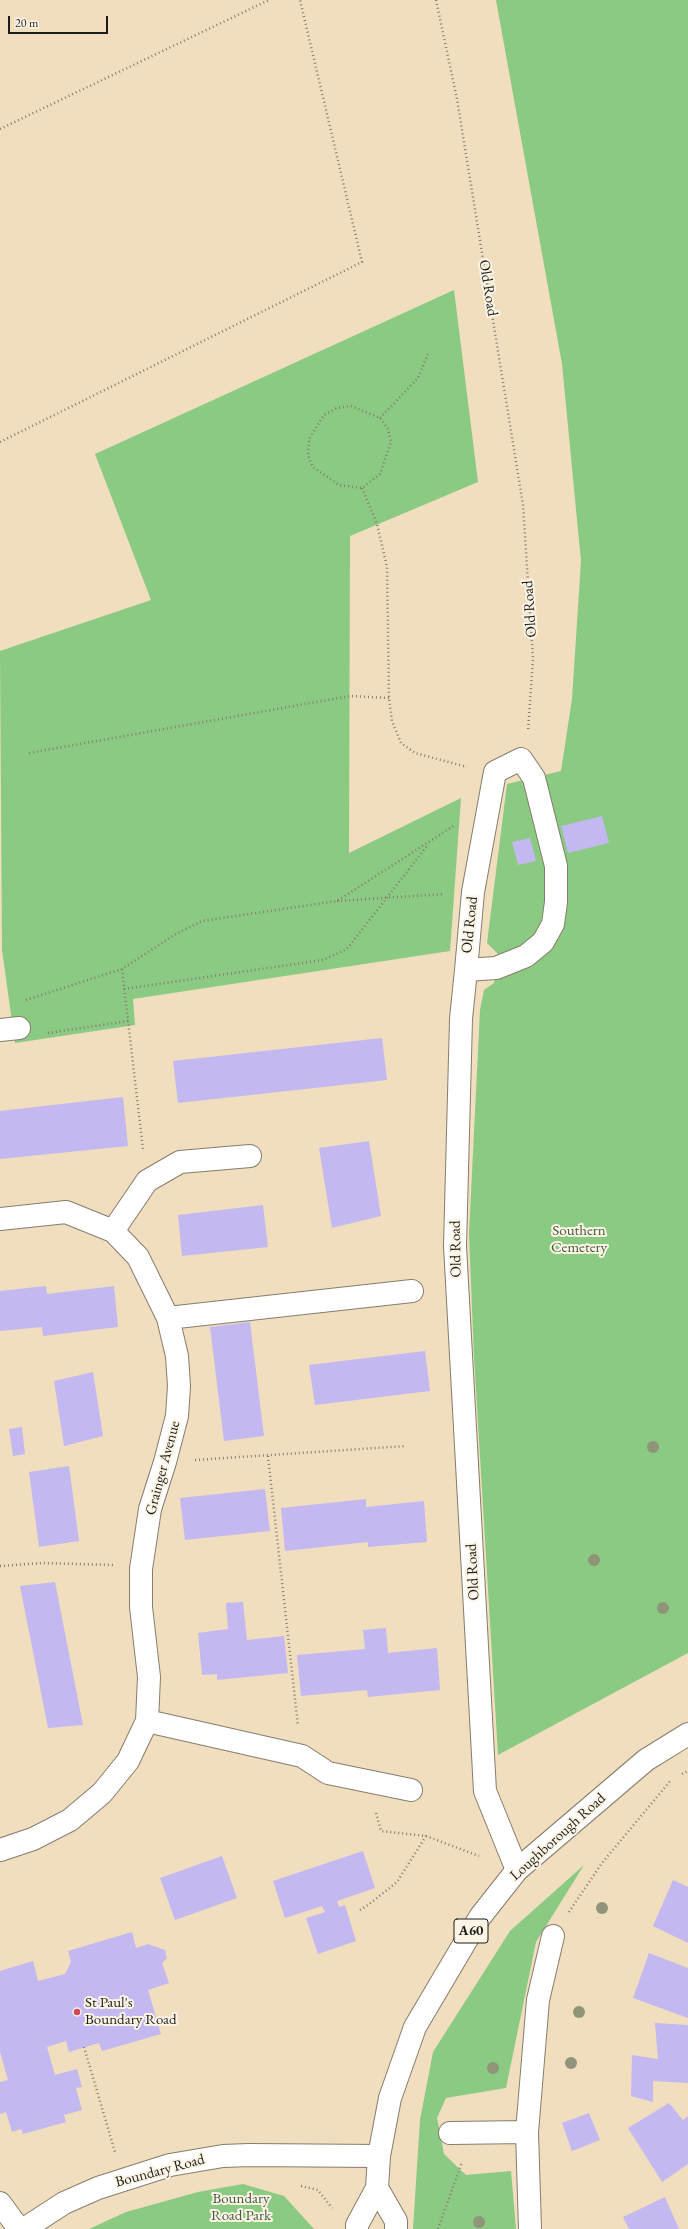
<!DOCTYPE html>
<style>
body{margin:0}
#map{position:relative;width:688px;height:2229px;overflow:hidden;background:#f0debe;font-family:"EB Garamond",serif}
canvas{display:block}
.scale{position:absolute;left:8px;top:16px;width:100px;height:18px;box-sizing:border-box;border:2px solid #1c1c1c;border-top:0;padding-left:5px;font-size:12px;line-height:14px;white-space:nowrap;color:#1c1c1c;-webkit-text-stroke:3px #fcf5e5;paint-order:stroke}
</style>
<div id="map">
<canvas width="688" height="2229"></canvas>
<div class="scale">20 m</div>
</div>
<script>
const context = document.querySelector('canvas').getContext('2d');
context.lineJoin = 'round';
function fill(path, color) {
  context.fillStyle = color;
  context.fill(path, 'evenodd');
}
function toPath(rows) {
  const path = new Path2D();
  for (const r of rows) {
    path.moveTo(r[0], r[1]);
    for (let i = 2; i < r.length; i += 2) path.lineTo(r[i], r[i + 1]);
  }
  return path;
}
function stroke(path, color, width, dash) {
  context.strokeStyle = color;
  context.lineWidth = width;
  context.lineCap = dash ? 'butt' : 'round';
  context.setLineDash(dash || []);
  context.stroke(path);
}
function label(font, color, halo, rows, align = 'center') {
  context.font = font + ' "EB Garamond",serif';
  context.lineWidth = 4;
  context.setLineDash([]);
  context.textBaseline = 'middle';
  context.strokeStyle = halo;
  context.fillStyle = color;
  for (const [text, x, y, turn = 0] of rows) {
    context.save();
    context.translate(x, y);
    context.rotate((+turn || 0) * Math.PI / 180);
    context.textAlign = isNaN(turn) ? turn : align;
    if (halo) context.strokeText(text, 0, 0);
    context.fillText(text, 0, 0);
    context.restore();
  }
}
fill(toPath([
 [496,0,688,0,688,1653,498,1755,474,1357,469,1234,480,1010,484,990,494,983,496,968,498,954,487,943,507,784,561,771,572,699,581,561,562,364],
 [454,290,478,482,350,536,349,853,461,798,450,951,133,999,135,1025,15,1043,2,950,0,651,151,600,95,454],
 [584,1865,536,1942,506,2088,446,2098,437,2118,444,2154,466,2175,511,2171,516,2229,413,2229,420,2120,433,2052,510,1931],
 [243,2184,284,2196,314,2229,89,2229,126,2212,198,2192]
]), '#8aca82');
fill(toPath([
 [602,816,609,843,568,853,561,826],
 [530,838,536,861,518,865,512,842],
 [382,1038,387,1080,178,1103,173,1061],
 [123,1097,128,1146,0,1159,0,1111],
 [369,1141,381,1216,332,1228,319,1148],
 [263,1205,268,1247,182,1256,178,1215],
 [46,1286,47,1294,114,1286,118,1327,43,1336,42,1327,0,1331,0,1291],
 [250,1322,264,1436,224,1441,210,1327],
 [425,1351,430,1391,315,1405,309,1365],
 [93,1372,103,1436,64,1446,54,1381],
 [22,1427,25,1454,13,1456,9,1429],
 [69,1466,79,1541,39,1547,29,1472],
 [265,1489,270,1531,185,1540,180,1498],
 [366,1499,366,1507,424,1501,427,1542,368,1547,368,1542,285,1551,281,1508],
 [55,1582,83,1725,48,1728,20,1586],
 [243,1602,247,1640,284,1636,288,1673,217,1680,217,1674,202,1675,198,1633,228,1629,226,1603],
 [386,1628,388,1653,437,1648,440,1690,368,1697,367,1690,301,1696,297,1655,365,1649,363,1630],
 [363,1851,375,1888,337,1901,339,1907,345,1905,356,1941,318,1954,306,1918,325,1912,322,1906,285,1918,273,1881],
 [222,1856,237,1898,175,1920,160,1878],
 [673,1880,688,1887,688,1943,653,1926],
 [132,1932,136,1948,148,1944,165,1950,167,1958,162,1963,169,1983,148,1990,161,2034,102,2051,99,2043,69,2052,66,2041,47,2047,55,2075,77,2069,82,2087,76,2088,82,2110,64,2115,66,2122,23,2134,21,2129,12,2132,6,2112,0,2114,0,2082,8,2080,0,2052,0,1971,33,1961,38,1981,65,1974,71,1962,68,1951],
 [649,1953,688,1968,688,2018,633,1998],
 [655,2023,688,2025,688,2083,653,2081,653,2102,631,2096,632,2055,658,2059],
 [669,2103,683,2120,688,2116,688,2164,662,2182,628,2128],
 [589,2113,600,2140,572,2151,562,2123],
 [665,2197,679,2229,629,2229,623,2217]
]), '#c4b8f0');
const minor = toPath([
 [466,970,496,968,526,956,543,942,553,924,556,902,556,866,534,778,521,759,495,772,473,892,466,970,461,1019,455,1246,485,1791,517,1870],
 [0,1030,19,1028],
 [0,1219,66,1212,113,1231,138,1257,168,1318,177,1356,179,1386,177,1416,165,1462,150,1509,141,1569,141,1607,149,1677,147,1721,128,1761,102,1793,70,1820,33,1839,0,1850],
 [113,1231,147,1181,180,1162,250,1156],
 [168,1318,412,1291],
 [147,1721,302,1756,328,1773,411,1790],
 [450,2133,527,2132],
 [0,2203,19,2229],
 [24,2229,64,2203,98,2188,170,2165,223,2156,249,2155,379,2156],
 [530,2229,527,2132,538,2000,553,1936]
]);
const major = toPath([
 [377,2188,396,2221,396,2229],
 [357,2229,357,2225,377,2188,379,2156,390,2098,415,2027,480,1917,517,1870,646,1760,688,1734]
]);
stroke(minor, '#867d6d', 24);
stroke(major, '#867d6d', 24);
stroke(toPath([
 [436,0,457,99,523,505,533,659,528,731],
 [0,129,269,0],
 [351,406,380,418,388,429,391,442,380,474,362,488,339,485,313,467,308,456,309,439,324,415,337,408,351,406],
 [380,418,418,378,428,354],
 [0,442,362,262,300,0],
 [362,488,377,524,387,567,389,698,392,721,401,743,415,753,467,767],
 [29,753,350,696,389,698],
 [337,901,444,894],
 [122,969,143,1149],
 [124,989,323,960,347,949,427,846],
 [26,1000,122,969,176,934,202,921,337,901,455,825],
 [48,1033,128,1021],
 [268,1456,298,1726],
 [195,1460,406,1446],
 [0,1566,43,1563,113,1565],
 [682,1774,688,1771],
 [376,1813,381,1831,426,1836,479,1856],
 [360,1910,368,1905,397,1882,426,1836],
 [569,1912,602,1863,671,1780],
 [84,2047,115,2152],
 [301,2186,318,2190,332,2208],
 [438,2229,462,2162]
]), '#867d6d', 2.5, [1, 3]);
stroke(minor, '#fff', 22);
stroke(major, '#fff', 22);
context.fillStyle = '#909579';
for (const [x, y] of [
 [653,1447],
 [594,1560],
 [663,1608],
 [602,1908],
 [579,2012],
 [571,2063],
 [493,2068],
 [479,2222]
]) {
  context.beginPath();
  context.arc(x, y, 6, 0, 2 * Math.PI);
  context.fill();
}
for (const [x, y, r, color] of [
 [77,2012,4,"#d1495b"]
]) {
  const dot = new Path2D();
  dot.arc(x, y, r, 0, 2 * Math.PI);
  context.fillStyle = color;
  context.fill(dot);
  stroke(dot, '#fcf5e5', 1.5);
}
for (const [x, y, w] of [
 [471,1931,34]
]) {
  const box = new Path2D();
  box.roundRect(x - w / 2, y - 12, w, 24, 3);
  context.fillStyle = '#fcf5e5';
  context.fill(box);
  stroke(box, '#1c1c1c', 1);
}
label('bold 14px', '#1c1c1c', null, [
 ["A60",471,1931]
]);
label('15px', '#1c1c1c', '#fcf5e5', [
 ["Old Road",488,288,81],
 ["Old Road",530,609,-94],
 ["Old Road",470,925,-84],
 ["Old Road",456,1249,-91],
 ["Grainger Avenue",163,1468,-75],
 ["Old Road",473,1572,-93],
 ["Loughborough Road",558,1837,-42],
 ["Boundary Road",160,2171,-15]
]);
label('15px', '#425940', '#fcf5e5', [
 ["Southern",579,1231],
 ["Cemetery",579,1248],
 ["Boundary",241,2199],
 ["Road Park",241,2216]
]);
label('15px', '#1c1c1c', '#fcf5e5', [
 ["St Paul's",85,2003],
 ["Boundary Road",85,2020]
], 'left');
</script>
